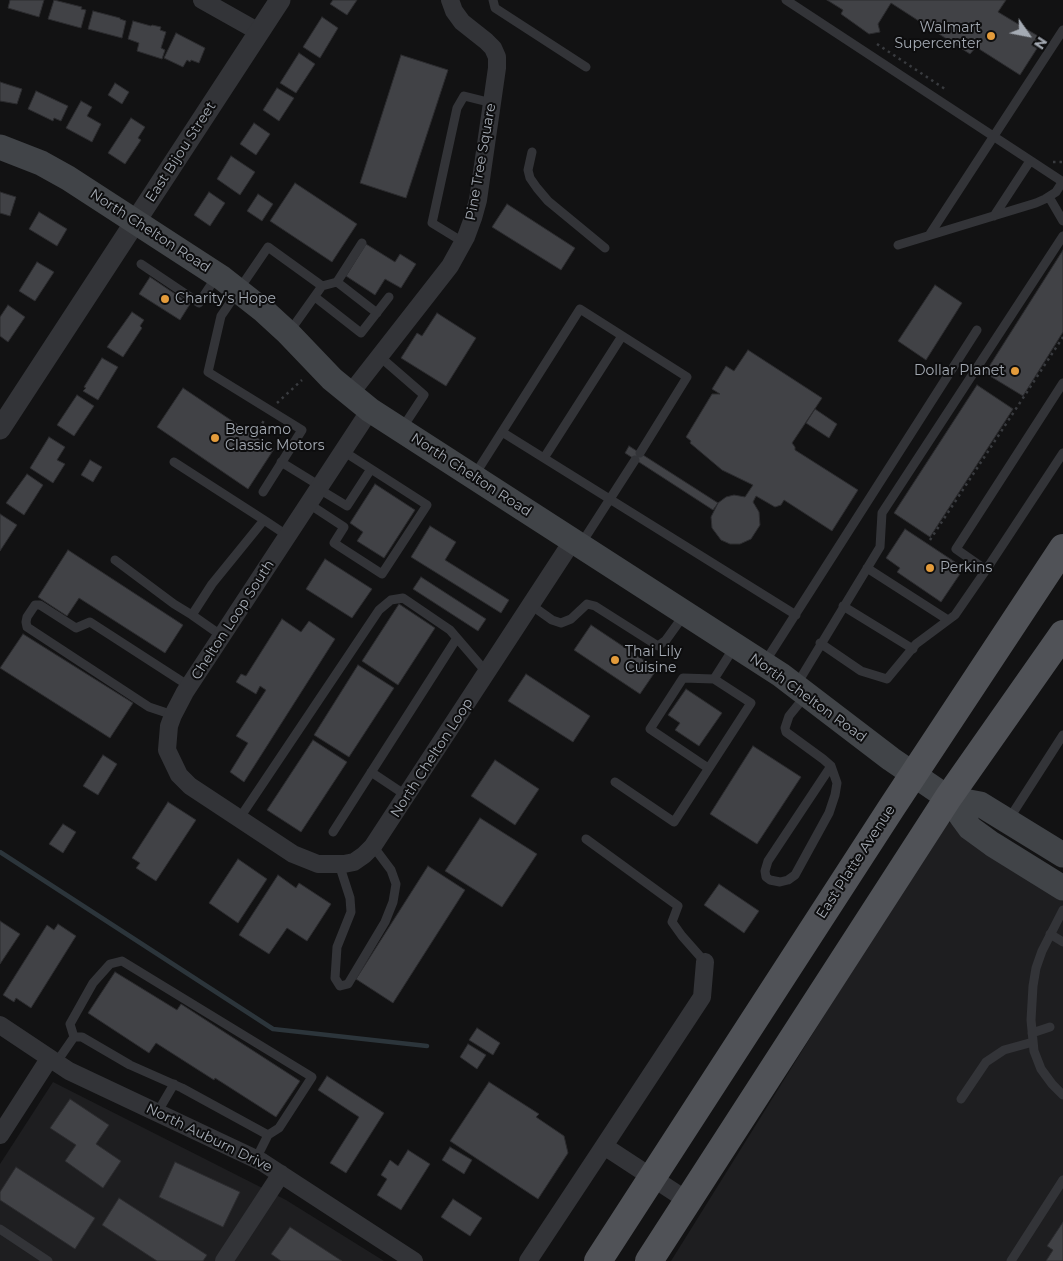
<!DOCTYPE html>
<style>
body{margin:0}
#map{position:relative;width:1063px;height:1261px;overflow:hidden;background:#121213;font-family:Montserrat,sans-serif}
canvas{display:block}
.north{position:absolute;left:1003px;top:10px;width:50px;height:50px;-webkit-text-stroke:4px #0d0d0e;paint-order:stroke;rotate:123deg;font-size:14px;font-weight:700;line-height:20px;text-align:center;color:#a4aab3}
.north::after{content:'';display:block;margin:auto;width:18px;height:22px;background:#a4aab3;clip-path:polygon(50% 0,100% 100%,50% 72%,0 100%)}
</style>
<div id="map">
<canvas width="1063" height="1261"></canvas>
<div class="north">N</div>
</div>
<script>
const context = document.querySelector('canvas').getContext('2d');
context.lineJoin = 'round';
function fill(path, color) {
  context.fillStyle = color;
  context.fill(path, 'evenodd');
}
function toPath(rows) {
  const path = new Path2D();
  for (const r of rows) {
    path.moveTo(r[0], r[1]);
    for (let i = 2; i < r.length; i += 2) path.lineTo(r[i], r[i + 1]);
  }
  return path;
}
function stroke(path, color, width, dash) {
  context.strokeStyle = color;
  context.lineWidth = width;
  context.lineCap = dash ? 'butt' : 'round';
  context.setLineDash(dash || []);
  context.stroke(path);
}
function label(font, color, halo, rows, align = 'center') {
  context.font = font + ' Montserrat,sans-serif';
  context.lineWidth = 4;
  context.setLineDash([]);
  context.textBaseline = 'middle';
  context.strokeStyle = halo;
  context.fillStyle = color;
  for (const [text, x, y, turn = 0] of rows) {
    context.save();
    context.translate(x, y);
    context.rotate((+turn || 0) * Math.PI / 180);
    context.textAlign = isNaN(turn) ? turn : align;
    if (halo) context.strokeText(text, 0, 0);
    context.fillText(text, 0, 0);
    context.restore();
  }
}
fill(toPath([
 [946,820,1063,898,1063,1261,671,1261],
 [53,1082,286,1200,384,1261,0,1261,0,1164]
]), '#1e1e20');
stroke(toPath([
 [0,852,273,1029,427,1046]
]), '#2c353b', 4.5);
const building = toPath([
 [10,0,44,0,39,17,8,8,10,0],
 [54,0,82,7,81,9,86,10,81,28,48,19,54,0],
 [333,0,357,0,347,15,330,4,333,0],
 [827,0,1006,0,998,12,1043,39,1020,75,976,47,970,54,891,3,878,24,880,32,869,34,841,14,843,10,827,0],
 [93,11,120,18,120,19,126,21,122,38,88,29,93,11],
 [322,17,338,28,320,58,303,47,322,17],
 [133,21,151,26,152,25,161,27,160,30,166,32,161,48,165,50,162,59,137,51,139,43,128,39,133,21],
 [176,33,205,48,199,63,191,60,190,62,187,60,183,67,164,58,176,33],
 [299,53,315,64,296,93,280,83,299,53],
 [401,55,448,70,406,198,360,183,401,55],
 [0,82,22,89,17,104,0,101,0,82],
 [115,83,129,92,122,104,108,95,115,83],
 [277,88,294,98,279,121,263,110,277,88],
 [36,91,68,106,61,121,54,118,53,121,28,109,36,91],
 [81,101,92,107,87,116,101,124,92,142,66,128,81,101],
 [131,118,145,127,138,138,141,140,125,164,108,153,131,118],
 [254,123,270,134,256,155,240,144,254,123],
 [231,156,255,172,240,195,217,179,231,156],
 [295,183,357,224,332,262,270,221,295,183],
 [0,192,16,197,10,216,0,213,0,192],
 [209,192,225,203,210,226,194,215,209,192],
 [258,194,273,204,262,221,247,211,258,194],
 [507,204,575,248,561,270,492,227,507,204],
 [39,212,67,229,57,246,29,229,39,212],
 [366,244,395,262,400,254,416,264,401,288,385,279,375,295,346,276,366,244],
 [1063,250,1063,332,1023,396,985,373,1063,250],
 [37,262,54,272,35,301,19,291,37,262],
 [150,277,190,304,180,320,139,294,150,277],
 [935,285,962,303,926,360,898,341,935,285],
 [8,305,25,317,8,342,0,336,0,317,8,305],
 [132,312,144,320,140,326,142,328,123,357,107,347,132,312],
 [437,313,476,338,446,386,401,358,417,333,422,336,437,313],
 [748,350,822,398,792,443,795,447,795,450,858,490,832,531,784,500,781,505,775,507,756,496,753,502,759,512,760,525,751,539,740,544,730,544,721,540,712,528,711,517,718,503,726,497,734,495,745,497,753,485,722,470,690,443,691,441,686,437,712,394,720,394,712,389,726,366,734,371,748,350],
 [102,358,118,367,98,400,83,391,86,388,84,387,102,358],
 [977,385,1013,409,930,537,894,513,977,385],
 [183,388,274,449,248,489,157,427,183,388],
 [77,395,94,406,74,436,57,425,77,395],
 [815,409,837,424,829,438,806,423,815,409],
 [49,437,65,447,57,460,65,464,53,483,30,468,49,437],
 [629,446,718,503,713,510,625,453,629,446],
 [90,460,102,467,93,482,81,475,90,460],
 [27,474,43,485,24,515,6,503,27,474],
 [375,484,415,510,384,558,357,541,363,532,350,523,375,484],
 [0,514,17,525,0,551,0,514],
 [430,526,456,542,445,560,509,600,501,613,411,557,430,526],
 [905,529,964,568,941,602,897,572,900,568,886,558,905,529],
 [68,550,183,625,165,653,79,598,67,616,38,597,68,550],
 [325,559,372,589,352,618,306,589,325,559],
 [421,577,486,619,478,631,413,589,421,577],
 [399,604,435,628,398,685,362,661,399,604],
 [282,619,301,632,309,621,335,639,244,782,230,772,248,743,236,736,266,690,260,686,256,694,236,682,241,674,246,676,282,619],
 [591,625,657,669,640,694,574,650,591,625],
 [23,634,133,703,110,738,0,668,23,634],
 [358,665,394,688,349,757,314,735,358,665],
 [526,674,590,716,573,742,508,701,526,674],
 [686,689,722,713,699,746,675,730,680,723,668,715,686,689],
 [313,740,347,762,301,832,267,810,313,740],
 [753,746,801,777,757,844,710,814,753,746],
 [103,755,117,764,98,795,83,786,103,755],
 [495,760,539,789,515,825,471,796,495,760],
 [168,802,196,820,156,881,136,868,140,863,132,858,168,802],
 [480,818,537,854,502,907,445,871,480,818],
 [63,824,76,832,63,853,49,844,63,824],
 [238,859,267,879,238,923,209,903,238,859],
 [428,866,465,890,393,1003,356,979,428,866],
 [278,875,296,888,299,883,331,904,307,941,287,928,269,954,239,935,278,875],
 [719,884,759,911,744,933,704,905,719,884],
 [0,921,20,934,0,964,0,921],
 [58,924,76,936,31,1008,16,998,14,1002,3,995,47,925,54,930,58,924],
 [115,972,177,1010,181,1004,300,1081,276,1117,215,1078,214,1080,156,1043,149,1053,88,1013,115,972],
 [477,1028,500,1043,493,1055,469,1040,477,1028],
 [468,1044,486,1055,477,1069,460,1057,468,1044],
 [327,1076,384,1113,346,1173,330,1163,359,1117,318,1090,327,1076],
 [489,1082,539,1114,536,1117,564,1136,568,1153,538,1199,450,1141,489,1082],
 [70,1099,109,1125,96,1144,121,1161,103,1188,65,1161,76,1145,50,1128,70,1099],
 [450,1147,472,1160,464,1174,442,1160,450,1147],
 [408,1150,430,1164,401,1210,377,1195,387,1179,381,1175,390,1160,398,1166,408,1150],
 [175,1162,240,1192,223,1227,159,1197,175,1162],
 [16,1167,95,1218,75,1249,0,1200,0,1192,16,1167],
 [119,1198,207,1255,203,1261,157,1261,102,1225,119,1198],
 [453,1199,482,1218,470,1236,441,1217,453,1199],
 [1063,1222,1063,1261,1046,1261,1053,1250,1047,1246,1063,1222],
 [290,1227,342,1261,281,1261,271,1254,290,1227]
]);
fill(building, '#414246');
stroke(building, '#2c2c2f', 1);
stroke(toPath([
 [877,44,945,89],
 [1053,162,1062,162],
 [277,403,302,380],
 [255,434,265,419],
 [930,540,1063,337]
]), '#393b3f', 2.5, [2.5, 4]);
stroke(toPath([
 [493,0,495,8,586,67],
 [786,0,1063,182],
 [532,152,528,170,530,178,537,188,548,201,605,248],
 [1049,197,1063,221],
 [994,216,1030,161],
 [930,234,1063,30],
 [463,242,432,223,457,108,464,96,492,103],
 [898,245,1036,203,1045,199,1056,192,1063,181],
 [141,264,199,303,216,277],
 [337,282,362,243],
 [322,286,337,282,377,313],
 [315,297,361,333,389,297],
 [379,356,424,395,401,430],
 [502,432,796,615],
 [544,458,622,336],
 [174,462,264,520],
 [281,462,320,486],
 [474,476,580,309,687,377,640,453],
 [319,489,347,506,371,469],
 [263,492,302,430,208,372,221,316,268,247,322,286,290,331],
 [309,504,344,527,334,543,382,574,427,505,343,451],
 [581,544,635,460],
 [115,560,174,604,192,615],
 [867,568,948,620],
 [986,570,1063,453],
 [531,605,552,620,561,623,571,619,587,604,595,606,658,646,666,640,684,615],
 [843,606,913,649],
 [222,636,192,615,212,584,264,520,288,536],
 [820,643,861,671,887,679,916,644,955,615,986,570,956,549,1063,383],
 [765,662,977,330],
 [797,684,880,547,882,513,1063,236],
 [806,695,789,716,785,728,786,732,823,759,831,766,837,783,835,795,829,813,795,875,788,880,780,882,770,880,766,877,765,871,768,861,831,766],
 [173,715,149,707,27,627,26,622,27,617,35,605,40,605,76,628,90,622,189,686],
 [708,768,650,729,683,678,714,679],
 [371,772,407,796],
 [615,782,674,822,751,703,714,679,735,646],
 [239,819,379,610,391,600,403,598,450,630,487,673],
 [1009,819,1063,735],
 [333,832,457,638],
 [586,839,678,906,672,922,682,936,705,962],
 [339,864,350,898,351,912,337,947,335,978,340,986,348,984,385,922,393,902,396,884,391,870,373,846],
 [1063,910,1042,951,1036,968,1033,986,1031,1020,1034,1051,1041,1069,1052,1084,1063,1095],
 [1050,934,1063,942],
 [1032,1033,1050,1027],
 [74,1037,70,1024,93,983,110,964,122,961,312,1077,279,1128,268,1135],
 [56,1063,74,1037,82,1037,130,1065,182,1088,268,1135,256,1159],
 [961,1099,986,1062,1004,1050,1033,1042],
 [157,1113,174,1084],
 [0,1229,48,1261],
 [1011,1261,1063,1180]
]), '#333438', 9);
stroke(toPath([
 [202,0,259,32],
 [350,394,450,266,466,237,473,218,478,200,497,68,497,57,493,48,486,41,462,22,454,11,450,0],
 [370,410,185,692,173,715,169,726,167,750,179,775,190,786,293,854,318,864,344,864,354,862,364,855,373,846,573,540],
 [0,1025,69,1071,262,1162,414,1261],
 [0,1135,49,1059],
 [688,1201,604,1146,702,997,705,962],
 [224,1261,281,1174],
 [528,1261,604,1146]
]), '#333438', 18);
stroke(toPath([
 [0,429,280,0]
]), '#333438', 21);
stroke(toPath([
 [0,147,41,163,68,178,222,278,264,311,288,333,332,379,370,410,781,675,891,759,948,798,970,828,992,844,1063,888],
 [948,798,980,804,1063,855]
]), '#414448', 25);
stroke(toPath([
 [598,1261,892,807,1063,548],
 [649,1261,948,798,1063,634]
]), '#505257', 28);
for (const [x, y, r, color] of [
 [991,36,5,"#e39b3b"],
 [165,299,5,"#e39b3b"],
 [1015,371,5,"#e39b3b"],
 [215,438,5,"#e39b3b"],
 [930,568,5,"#e39b3b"],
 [615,660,5,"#e39b3b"]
]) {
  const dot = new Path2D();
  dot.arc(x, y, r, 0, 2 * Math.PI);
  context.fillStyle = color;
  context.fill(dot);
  stroke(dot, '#0d0d0e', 2);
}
label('14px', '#a4aab3', '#0d0d0e', [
 ["Walmart",981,28,"right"],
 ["Supercenter",981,44,"right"],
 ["Charity's Hope",175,299],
 ["Dollar Planet",1005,371,"right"],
 ["Bergamo",225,430],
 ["Classic Motors",225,446],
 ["Perkins",940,568],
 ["Thai Lily",625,652],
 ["Cuisine",625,668]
], 'left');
label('14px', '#a4aab3', '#0d0d0e', [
 ["East Bijou Street",181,152,-57],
 ["Pine Tree Square",481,162,-80],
 ["North Chelton Road",150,231,33],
 ["North Chelton Road",471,475,33],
 ["Chelton Loop South",233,620,-57],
 ["North Chelton Road",808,698,36],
 ["North Chelton Loop",432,758,-57],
 ["East Platte Avenue",856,862,-57],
 ["North Auburn Drive",209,1138,26]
]);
</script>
